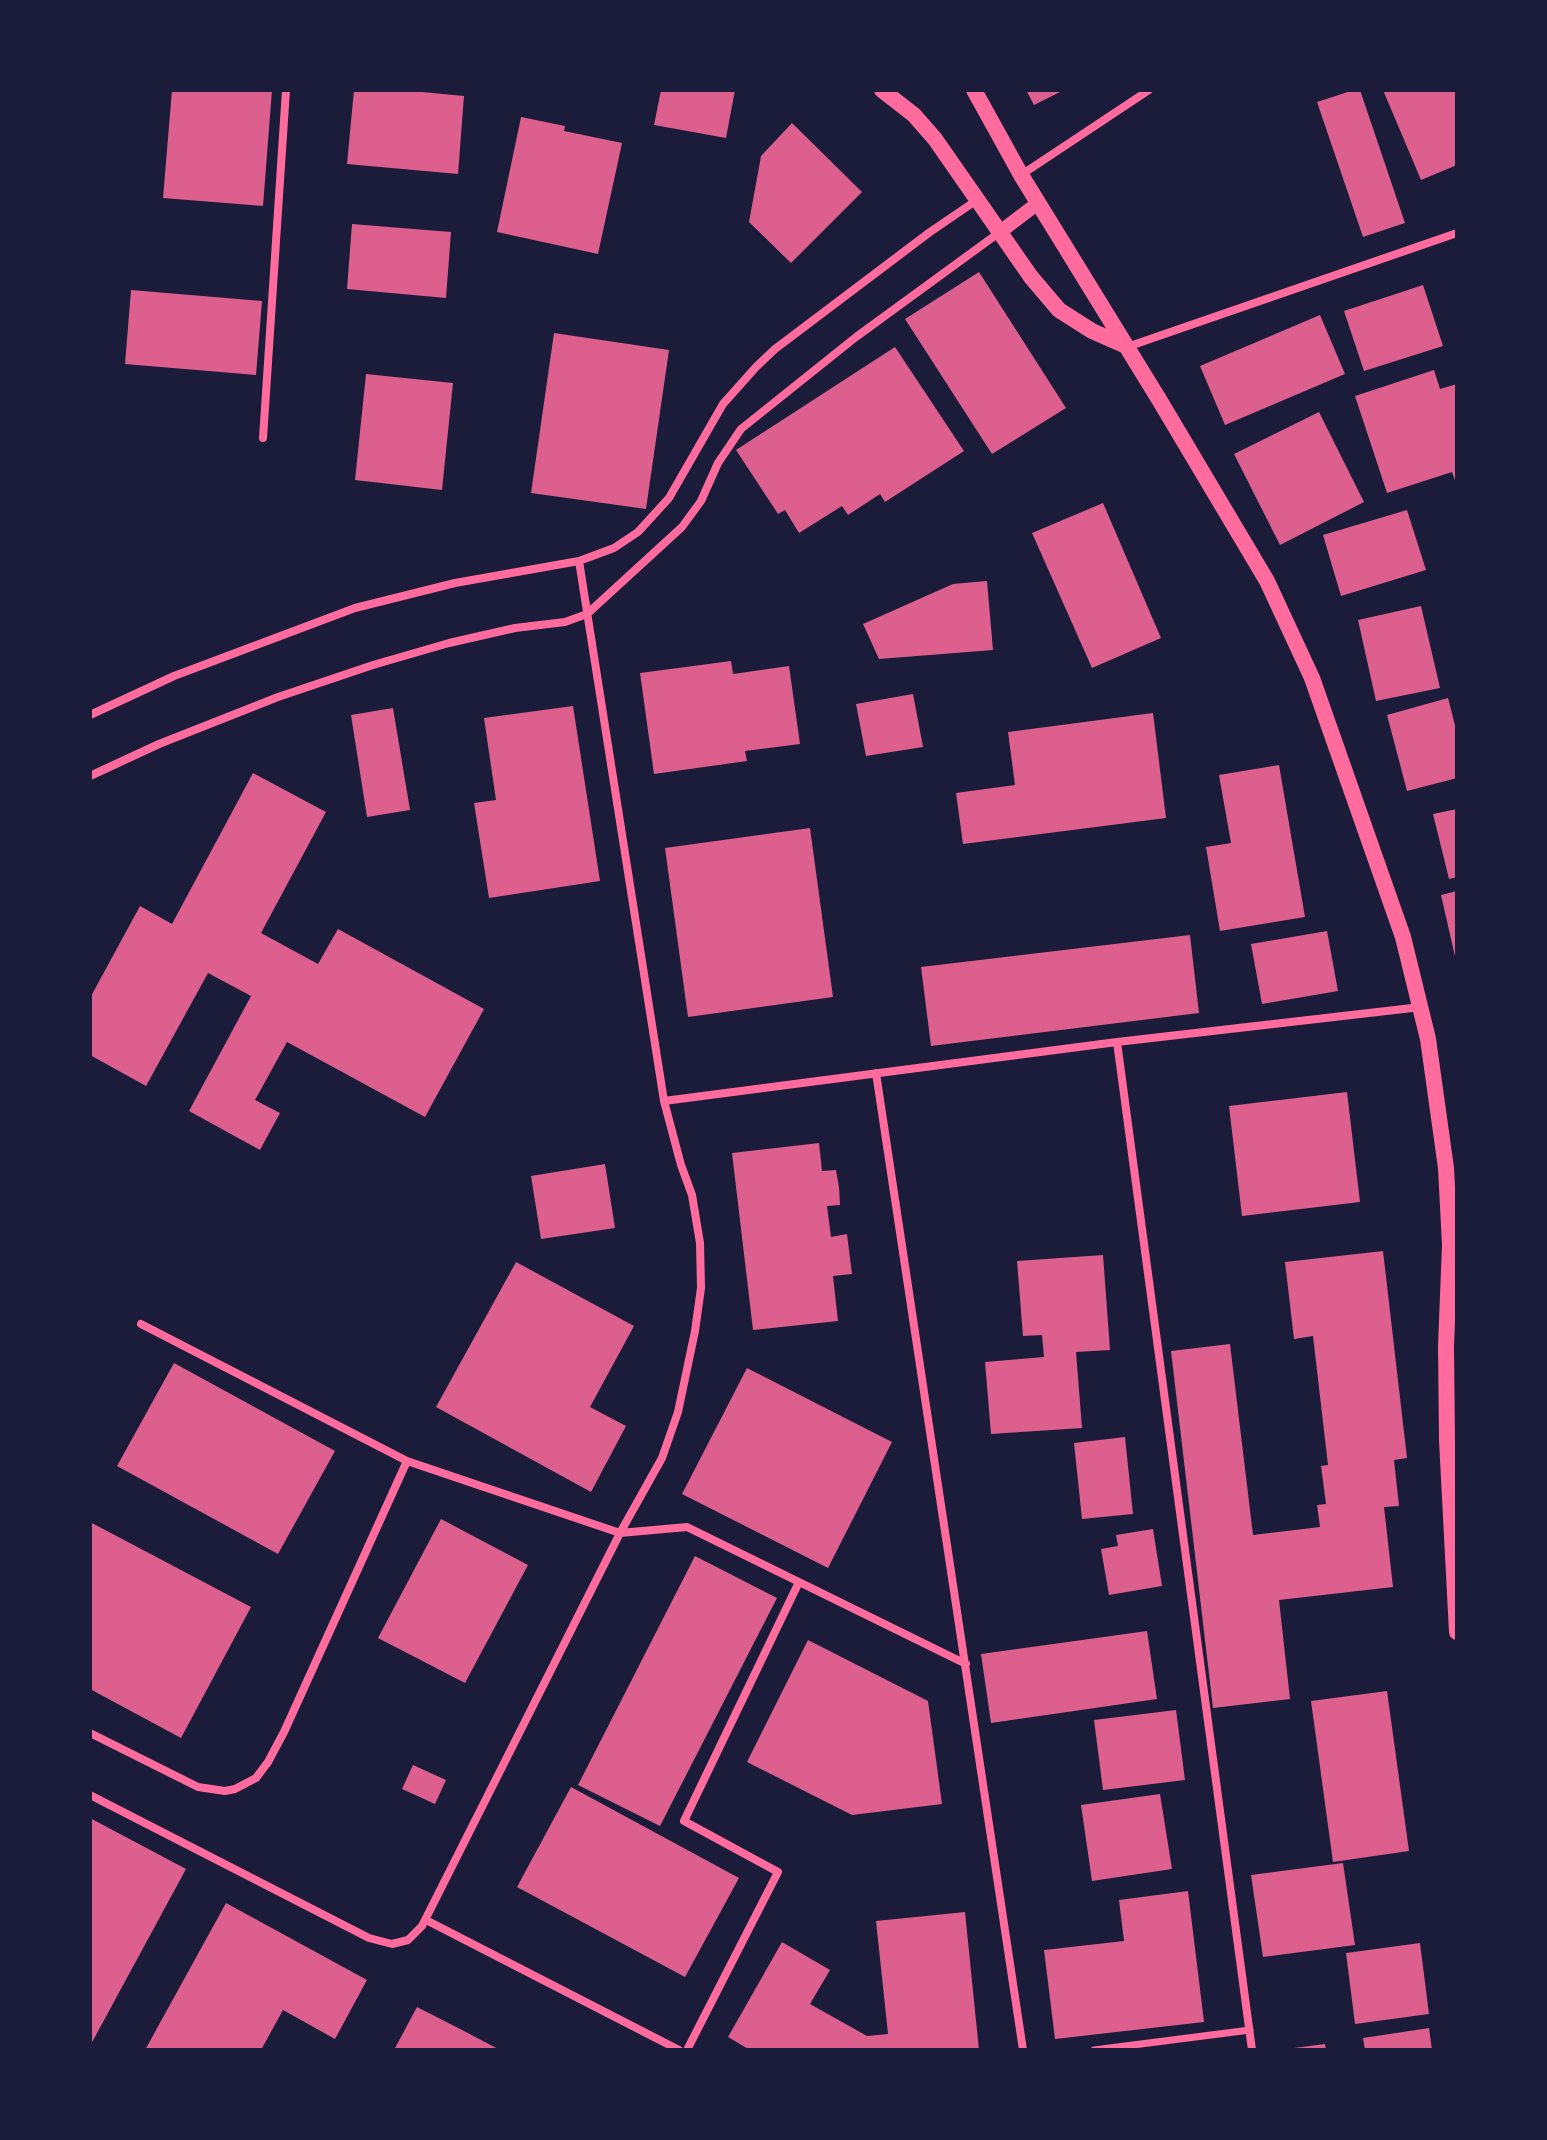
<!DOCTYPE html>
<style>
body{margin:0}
#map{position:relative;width:1547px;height:2140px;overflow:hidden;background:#1b1b3a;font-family:Mulish,sans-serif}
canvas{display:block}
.frame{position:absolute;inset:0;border:92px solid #1b1b3a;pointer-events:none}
</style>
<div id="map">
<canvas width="1547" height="2140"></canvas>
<div class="frame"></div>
</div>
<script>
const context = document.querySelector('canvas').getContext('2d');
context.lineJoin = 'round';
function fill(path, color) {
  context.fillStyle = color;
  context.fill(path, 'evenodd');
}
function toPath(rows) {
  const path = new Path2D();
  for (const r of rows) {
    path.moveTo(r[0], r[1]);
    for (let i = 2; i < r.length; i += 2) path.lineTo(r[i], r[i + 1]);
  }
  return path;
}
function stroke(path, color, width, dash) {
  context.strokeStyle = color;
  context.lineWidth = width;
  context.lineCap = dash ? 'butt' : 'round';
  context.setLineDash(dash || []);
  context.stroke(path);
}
fill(toPath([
 [172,90,272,90,263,206,163,198],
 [354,90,401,90,464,96,458,174,347,164],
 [661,90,735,90,726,138,654,125],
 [1026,90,1064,90,1034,105],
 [1354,90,1360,90,1405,223,1363,237,1317,102],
 [1383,90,1457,90,1457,165,1421,180],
 [521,117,565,126,564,131,622,143,598,254,497,232],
 [792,123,862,192,791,263,749,222,761,156],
 [352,224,451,232,446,298,347,289],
 [979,272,1066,408,992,454,905,319],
 [1423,285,1443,346,1364,371,1344,311],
 [131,290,262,301,256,375,125,364],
 [1320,315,1345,374,1225,425,1200,366],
 [554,333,669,350,646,509,531,493],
 [895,347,964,451,885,502,880,494,848,515,842,506,799,533,785,510,778,514,736,450],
 [1434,370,1440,389,1457,384,1457,486,1452,472,1387,493,1355,396],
 [366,374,453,383,442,490,355,480],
 [1319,412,1364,502,1280,545,1234,454],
 [1103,503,1161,638,1092,668,1032,533],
 [1407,510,1426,570,1341,596,1323,535],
 [987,581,993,650,879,659,863,624,953,584],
 [1421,606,1440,688,1376,701,1358,620],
 [731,661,733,674,789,666,800,744,745,751,747,761,654,774,640,673],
 [913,694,923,747,866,756,856,704],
 [1448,698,1457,733,1457,778,1407,791,1387,715],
 [573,706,600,881,489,898,474,803,496,800,484,718],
 [393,708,410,810,367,817,351,715],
 [1153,713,1166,818,963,844,956,793,1015,785,1008,732],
 [1279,765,1305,917,1220,931,1206,847,1231,843,1219,775],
 [253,773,326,812,261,933,318,964,338,929,484,1009,425,1117,287,1042,255,1100,280,1113,260,1150,189,1111,251,996,208,973,146,1086,90,1055,90,998,140,906,172,924],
 [1457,809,1457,877,1449,879,1433,814],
 [810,828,833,997,688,1017,665,848],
 [1457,891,1457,961,1456,961,1441,895],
 [1327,931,1338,991,1262,1004,1251,944],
 [1190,935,1199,1013,931,1046,921,967],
 [1347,1092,1360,1202,1242,1216,1229,1106],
 [819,1143,822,1171,836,1170,839,1187,840,1205,827,1206,831,1237,847,1234,852,1274,833,1276,838,1321,753,1330,732,1153],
 [605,1164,615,1228,541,1239,531,1176],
 [1383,1251,1407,1458,1394,1460,1399,1506,1384,1507,1393,1587,1279,1600,1290,1699,1213,1708,1171,1351,1230,1344,1253,1535,1320,1527,1317,1505,1326,1504,1321,1466,1328,1465,1313,1336,1294,1339,1285,1262],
 [1103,1255,1110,1350,1076,1352,1082,1428,991,1434,985,1362,1044,1357,1042,1335,1023,1336,1017,1261],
 [516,1262,634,1326,590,1407,626,1426,591,1492,436,1407],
 [174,1363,335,1451,278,1554,117,1466],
 [747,1368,892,1442,828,1568,682,1494],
 [1125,1437,1133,1514,1082,1519,1074,1443],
 [441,1519,528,1565,465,1683,378,1638],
 [90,1522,251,1607,181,1738,90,1689],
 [1153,1529,1162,1586,1109,1595,1101,1549,1118,1546,1116,1535],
 [695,1556,777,1598,660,1826,578,1785],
 [1147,1631,1157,1699,991,1723,981,1654],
 [808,1640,928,1701,942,1804,852,1815,747,1762],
 [1387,1691,1409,1851,1333,1862,1311,1701],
 [1176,1710,1185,1780,1103,1790,1094,1720],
 [413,1765,446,1780,435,1804,402,1789],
 [571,1787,739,1878,685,1977,517,1887],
 [1160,1794,1172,1869,1092,1881,1081,1805],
 [90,1818,186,1869,90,2046],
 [1343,1863,1355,1945,1263,1957,1251,1875],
 [1188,1891,1204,2022,1055,2039,1044,1950,1124,1941,1119,1900],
 [226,1903,367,1980,335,2039,283,2010,261,2050,145,2050],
 [965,1912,979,2050,750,2050,728,2037,782,1942,830,1970,810,2004,867,2036,888,2034,876,1921],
 [1420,1943,1429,2014,1355,2024,1346,1953],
 [417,2007,464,2031,500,2050,394,2050],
 [1429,2028,1432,2050,1365,2050,1363,2038],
 [1325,2044,1326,2050,1294,2050,1294,2048]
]), '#dd5f8e');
stroke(toPath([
 [1094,2050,1250,2030]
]), '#ff6b9d', 7);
stroke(toPath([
 [1021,175,1149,90],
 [1127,347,1457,233],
 [263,438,286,90],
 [90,715,174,676,355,608,455,583,579,561,614,548,638,532,669,498,723,404,756,367,775,349,930,232,977,200],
 [90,776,159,744,278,697,373,665,449,643,515,628,565,622,587,614,682,527,701,501,718,463,741,429,856,337,1000,232],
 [1117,1042,1252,2050],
 [876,1073,1023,2050],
 [664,1101,1117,1042,1421,1007],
 [141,1324,407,1461,620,1533,687,1527,966,1664],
 [90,1733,198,1787,225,1791,235,1789,256,1778,268,1762,284,1732,407,1461],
 [90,1795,369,1938,392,1944,408,1940,422,1926,620,1533,662,1458,678,1412,695,1331,701,1288,700,1243,692,1195,681,1165,664,1101,579,561],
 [426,1920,679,2050],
 [687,2050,778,1872,684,1821,799,1582]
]), '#ff6b9d', 8);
stroke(toPath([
 [1000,232,1038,203]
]), '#ff6b9d', 14);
stroke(toPath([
 [882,90,914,115,935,139,1031,277,1059,310,1092,331,1126,346],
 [974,90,1021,175,1160,401,1267,581,1312,678,1403,937,1428,1039,1446,1168,1450,1245,1446,1346,1447,1440,1457,1632]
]), '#ff6b9d', 16);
</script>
